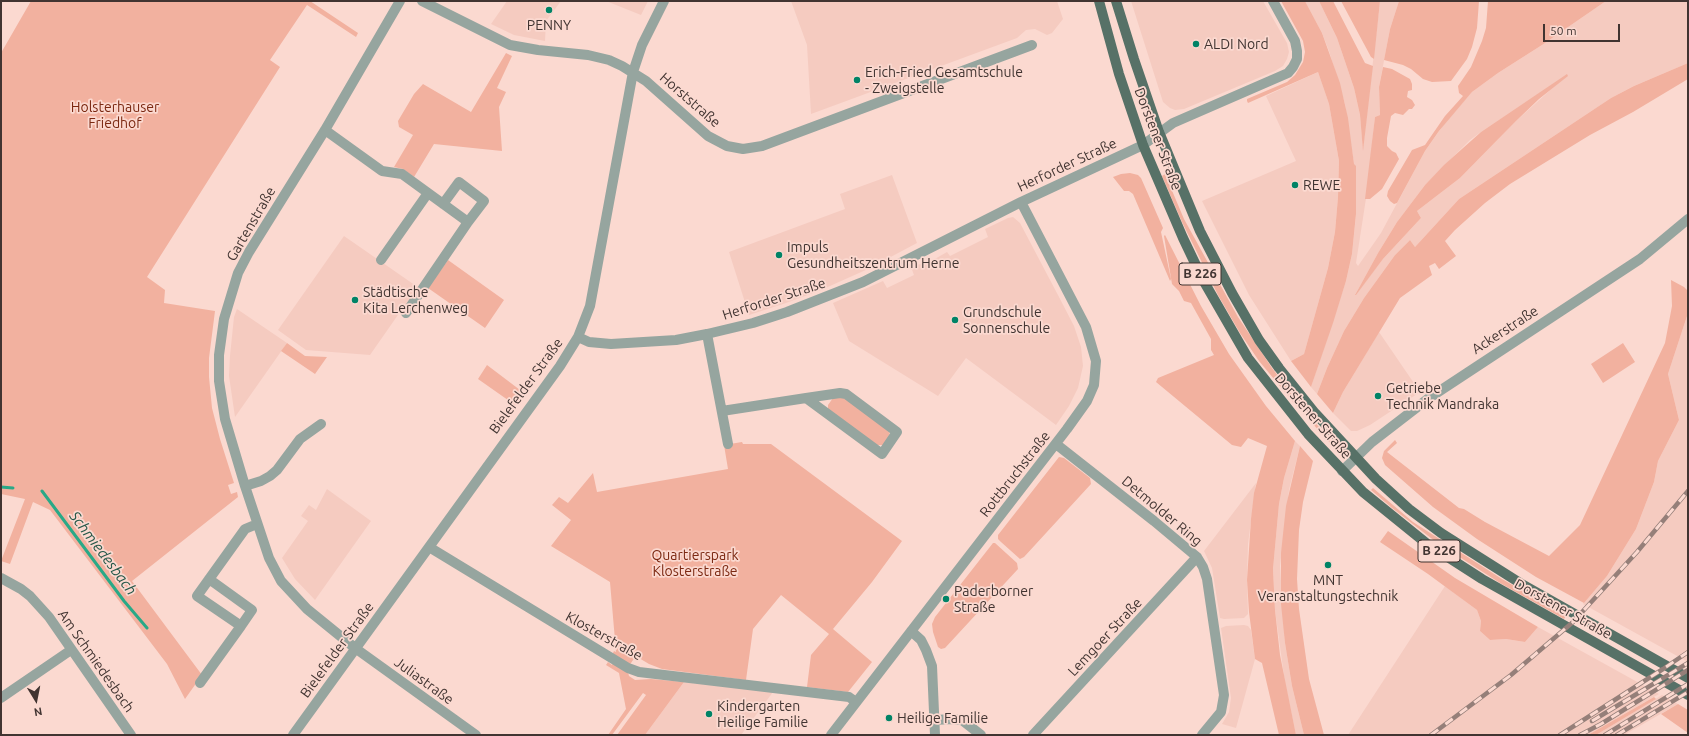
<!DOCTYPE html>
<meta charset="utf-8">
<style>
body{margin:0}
#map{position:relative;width:1689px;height:736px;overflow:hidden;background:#fbd9d0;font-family:Ubuntu,sans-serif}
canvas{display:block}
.frame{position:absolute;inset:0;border:2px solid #413431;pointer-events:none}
.north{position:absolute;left:16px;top:680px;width:40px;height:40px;-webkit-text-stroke:3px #fbd9d0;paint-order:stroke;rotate:170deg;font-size:11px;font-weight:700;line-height:16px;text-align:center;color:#413431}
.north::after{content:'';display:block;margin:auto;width:14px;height:18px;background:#413431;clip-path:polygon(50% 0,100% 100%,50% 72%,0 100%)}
.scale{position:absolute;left:1543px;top:24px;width:77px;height:18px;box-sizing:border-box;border:2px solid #413431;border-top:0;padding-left:5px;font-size:12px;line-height:14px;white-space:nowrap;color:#413431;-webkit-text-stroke:3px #fbd9d0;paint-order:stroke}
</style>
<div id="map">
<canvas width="1689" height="736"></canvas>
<div class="frame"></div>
<div class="north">N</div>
<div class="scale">50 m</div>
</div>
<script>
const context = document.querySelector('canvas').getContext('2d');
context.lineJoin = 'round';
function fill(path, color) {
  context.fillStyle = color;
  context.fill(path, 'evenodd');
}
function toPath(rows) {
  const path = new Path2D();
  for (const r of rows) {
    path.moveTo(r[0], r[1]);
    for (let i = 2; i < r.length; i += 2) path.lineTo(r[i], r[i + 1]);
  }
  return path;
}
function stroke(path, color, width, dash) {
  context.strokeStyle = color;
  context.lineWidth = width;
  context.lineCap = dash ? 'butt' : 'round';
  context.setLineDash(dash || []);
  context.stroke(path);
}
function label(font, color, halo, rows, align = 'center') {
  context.font = font + ' Ubuntu,sans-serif';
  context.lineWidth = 3.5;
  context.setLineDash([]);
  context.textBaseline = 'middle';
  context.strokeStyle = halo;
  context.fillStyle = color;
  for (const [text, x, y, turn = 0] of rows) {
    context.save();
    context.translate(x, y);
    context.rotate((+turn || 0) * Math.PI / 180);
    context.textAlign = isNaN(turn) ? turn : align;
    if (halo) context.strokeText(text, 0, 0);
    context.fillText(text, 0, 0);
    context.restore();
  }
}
fill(toPath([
 [507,1,561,1,546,21,545,41,514,35,491,24],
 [606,1,648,1,641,15],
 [791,1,1057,1,1063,19,1052,33,1047,35,1035,29,1026,30,1017,38,811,114,807,45],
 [1131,1,1263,1,1287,43,1289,52,1287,59,1283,66,1275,71,1184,109,1175,110,1170,108,1163,102],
 [1305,1,1319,1,1337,38,1354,88,1360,115,1363,148,1380,1,1399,1,1390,29,1379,87,1380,115,1375,117,1367,192,1356,263,1358,266,1381,233,1425,151,1447,120,1472,92,1498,73,1542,45,1606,1,1688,1,1688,63,1634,86,1611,98,1459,199,1415,247,1410,240,1395,255,1364,298,1344,331,1327,368,1317,394,1311,387,1346,281,1352,254,1356,215,1354,164,1345,104,1329,51,1322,33],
 [1567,75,1516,121,1460,178,1417,211,1421,218,1383,259,1355,295,1378,253,1397,222,1425,185,1470,140,1481,132],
 [1318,72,1329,104,1339,161,1338,197,1335,232,1328,268,1304,354,1291,361,1249,295,1202,201,1296,161,1266,96],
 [892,175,917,243,868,269,821,290,786,303,749,315,729,252,845,209,840,194],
 [1013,217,1020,223,1059,297,1074,326,1081,347,1083,366,1078,388,1069,406,1056,425,966,358,938,396,849,341,833,303,883,281,887,288,914,275,911,267,933,260,947,252,950,256,988,237,985,229,1008,218],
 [344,236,419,288,402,313,400,312,370,355,306,350,278,330],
 [237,309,287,343,235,417,229,376,230,356,234,317],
 [1688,313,1688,662,1583,604,1607,576,1636,529,1654,482,1658,461,1679,420,1668,374],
 [1379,332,1420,392,1370,425,1357,431,1351,431,1333,413,1343,392],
 [1295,441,1300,446,1289,490,1280,566,1285,643,1292,686,1304,735,1296,735,1285,683,1275,610,1273,569,1279,504,1284,478],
 [1256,483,1248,544,1247,580,1248,614,1244,618,1224,619,1220,618,1212,568,1204,551],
 [327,489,371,521,315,600,295,579,282,558,308,521,301,516,309,505,316,510],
 [1445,586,1477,610,1481,621,1480,631,1490,640,1506,639,1525,642,1538,627,1659,694,1588,735,1348,735],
 [1244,625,1248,626,1251,630,1255,659,1236,728,1222,724,1229,712,1231,698,1221,628,1226,626],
 [684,682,773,692,741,735,645,735],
 [1662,695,1678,704,1624,735,1596,735]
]), '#f5cbc0');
fill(toPath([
 [31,1,310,1,358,33,356,37,307,5,270,60,280,67,147,277,165,290,164,303,215,311,209,358,209,377,212,408,220,439,234,483,228,485,231,494,237,492,238,497,132,581,202,675,185,699,167,664,50,510,33,502,10,564,1,561,25,499,1,494,1,53],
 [1281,1,1305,1,1322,33,1340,83,1348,118,1354,164,1356,166,1356,214,1352,254,1346,281,1333,323,1311,387,1291,361,1304,354,1328,268,1335,232,1338,197,1339,161,1329,104,1318,72,1248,103,1247,101,1247,99,1287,82,1295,75,1303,62,1305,52,1303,41],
 [1319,1,1333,1,1365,63,1373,66,1363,151,1360,115,1354,88,1337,38],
 [1341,1,1380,1,1374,59,1371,57],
 [1399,1,1479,1,1477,28,1472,47,1467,59,1451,81,1432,82,1423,79,1411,69,1403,65,1384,60,1390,29],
 [1488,1,1606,1,1542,45,1498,73,1472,92,1439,131,1425,151,1397,203,1394,204,1390,201,1387,196,1388,191,1412,150,1425,145,1445,116,1463,96,1459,93,1458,86,1471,67,1482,41,1486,28],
 [506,53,512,56,497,88,506,92,499,107,502,151,434,144,414,177,403,169,394,167,413,135,399,127,398,121,414,94,423,84,471,112],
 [1688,63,1688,79,1633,112,1590,135,1510,184,1485,203,1455,230,1445,241,1456,256,1439,269,1435,263,1429,266,1432,275,1400,298,1343,392,1333,413,1317,394,1327,368,1344,331,1364,298,1395,255,1410,240,1415,247,1459,199,1611,98,1634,86],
 [1383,67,1392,69,1410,79,1412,84,1412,90,1408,91,1407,97,1412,100,1415,105,1412,109,1409,109,1403,115,1395,113,1391,116,1387,138,1387,146,1392,151,1396,153,1399,159,1382,189,1370,199,1365,199,1375,117,1380,115,1379,87],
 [1567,74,1568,76,1539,99,1516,121,1460,178,1417,211,1421,218,1383,259,1356,295,1355,295,1378,253,1397,222,1425,185,1444,165,1481,132],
 [1130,173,1138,175,1141,178,1163,228,1161,232,1171,279,1170,281,1133,194,1129,191,1124,191,1113,177,1121,174],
 [1165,174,1184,219,1238,317,1272,368,1300,405,1299,409,1259,361,1240,333,1218,295,1182,222,1162,176],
 [1165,235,1201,306,1229,354,1266,406,1295,441,1284,478,1279,504,1273,569,1275,610,1280,655,1296,735,1279,735,1262,663,1255,659,1249,612,1247,580,1251,519,1254,493,1267,446,1248,438,1241,447,1232,445,1156,382,1158,378,1214,355,1211,350,1211,339,1191,303,1184,301,1179,291,1172,284,1164,236],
 [448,260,504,300,485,328,428,288],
 [1671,280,1684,287,1688,291,1688,313,1668,374,1679,420,1658,461,1654,482,1636,529,1607,576,1584,603,1536,577,1477,539,1433,507,1385,465,1382,458,1384,451,1395,440,1397,443,1387,452,1459,508,1464,509,1485,522,1549,556,1580,525,1665,343,1672,306],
 [287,343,305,356,327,357,315,374,281,351],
 [1623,343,1635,362,1603,383,1591,364],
 [487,365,524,393,515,405,478,379],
 [843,397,889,431,890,435,883,445,877,445,828,409,828,405,833,398],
 [1313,420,1331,441,1330,443,1312,423],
 [742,442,743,444,771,444,902,541,872,582,833,629,872,662,848,692,807,687,811,655,829,634,781,595,753,629,746,680,662,669,649,664,639,658,633,660,629,666,612,655,614,651,616,652,610,582,551,546,571,520,552,505,559,497,568,503,593,473,597,492,728,469,724,445],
 [1300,446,1313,461,1303,502,1299,530,1297,579,1299,609,1309,679,1324,735,1304,735,1292,686,1285,643,1281,604,1281,553,1286,506],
 [1059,457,1064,458,1090,478,1091,484,1024,557,1020,559,1001,542,998,539,998,535],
 [1373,488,1413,522,1502,579,1566,616,1564,619,1500,583,1436,542,1392,508,1371,490],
 [1388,531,1455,578,1538,627,1525,642,1506,639,1490,640,1480,631,1481,621,1477,610,1428,574,1380,542],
 [993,543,995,543,1017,563,1018,569,945,648,941,649,938,647,933,632,932,624,935,617],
 [608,662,612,665,613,663,628,672,629,676,635,680,651,679,684,682,645,735,617,735,646,695,643,693,612,735,608,735,626,709,619,673,606,665],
 [1654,697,1656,699,1596,735,1588,735],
 [1678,704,1688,710,1688,733,1661,714]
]), '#f2b19f');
stroke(toPath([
 [1,487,13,488],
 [42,491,124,601,147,628]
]), '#29a987', 3);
stroke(toPath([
 [400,1,325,130,249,252,238,273,224,319,219,355,219,381,225,419,245,486,269,558,281,581,307,609,355,648,476,735],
 [422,1,510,45,538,50,588,55,609,60,622,66,646,81,708,136,727,146,743,149,762,146,1032,45],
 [325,130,382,171,402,174,468,222,406,313],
 [443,204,459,182,484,201,468,222],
 [381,260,428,193],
 [707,334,728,444],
 [578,337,589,342,611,344,676,340,707,334,753,323,787,312,863,282,1021,202,1143,145,1173,123,1288,73,1293,67,1297,59,1297,51,1295,41,1273,1],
 [722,411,806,398,882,454,897,432,846,394,840,393,806,398],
 [1056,444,1154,521,1197,557,1203,567,1207,579,1224,695,1221,712,1202,735],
 [1342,471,1372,442,1429,398,1640,259,1688,219],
 [245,486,261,481,270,476,277,470,300,439,321,424],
 [429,547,628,668,639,672,849,697,856,702],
 [1,578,21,589,30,596,49,617,131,735],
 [209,579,252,610,241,626],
 [911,631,921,640,926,650,932,666,935,735],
 [200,683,241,626,197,596,245,529,257,524],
 [1,698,71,650],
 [934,720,953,719,962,720,981,735],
 [293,735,560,366,578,337,590,306,633,72,642,45,664,1],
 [831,735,1067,429,1087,401,1094,385,1096,361,1086,327,1021,202],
 [1033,735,1197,557]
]), '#96a59f', 10);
stroke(toPath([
 [1099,1,1119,74,1143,145,1183,238,1203,280,1248,358,1308,434,1363,492,1426,543,1482,579,1688,695],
 [1116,1,1134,59,1159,132,1200,231,1232,293,1259,340,1279,368,1315,413,1376,479,1409,509,1441,533,1520,583,1688,678]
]), '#577167', 10);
const rail = toPath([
 [1592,721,1688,663],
 [1431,735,1511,675,1573,622,1637,552,1688,491],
 [1560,735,1663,669,1688,652],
 [1580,735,1601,724,1688,670],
 [1605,735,1688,684],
 [1617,735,1688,692]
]);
stroke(rail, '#957f79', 4.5);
stroke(rail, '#fbd9d0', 3, [9]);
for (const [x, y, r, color] of [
 [549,10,4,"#008366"],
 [1196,44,4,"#008366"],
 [857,80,4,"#008366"],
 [1295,185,4,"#008366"],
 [779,255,4,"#008366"],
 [355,300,4,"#008366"],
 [955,320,4,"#008366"],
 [1378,396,4,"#008366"],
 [1328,565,4,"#008366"],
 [946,599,4,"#008366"],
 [709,714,4,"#008366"],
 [889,718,4,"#008366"]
]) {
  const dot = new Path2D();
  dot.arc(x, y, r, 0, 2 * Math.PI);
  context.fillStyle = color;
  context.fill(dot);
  stroke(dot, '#fbd9d0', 1.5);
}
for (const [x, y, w] of [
 [1200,274,42],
 [1439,551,42]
]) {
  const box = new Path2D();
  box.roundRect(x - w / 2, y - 11, w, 22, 3);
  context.fillStyle = '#fbd9d0';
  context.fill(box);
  stroke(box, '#413431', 1);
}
label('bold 13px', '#413431', null, [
 ["B 226",1200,274],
 ["B 226",1439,551]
]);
label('14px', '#413431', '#fbd9d0', [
 ["PENNY",549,25,"center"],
 ["ALDI Nord",1204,44],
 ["Erich-Fried Gesamtschule",865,72],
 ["- Zweigstelle",865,88],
 ["REWE",1303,185],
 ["Impuls",787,247],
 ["Gesundheitszentrum Herne",787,263],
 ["Städtische",363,292],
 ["Kita Lerchenweg",363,308],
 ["Grundschule",963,312],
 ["Sonnenschule",963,328],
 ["Getriebe",1386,388],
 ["Technik Mandraka",1386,404],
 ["MNT",1328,580,"center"],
 ["Veranstaltungstechnik",1328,596,"center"],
 ["Paderborner",954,591],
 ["Straße",954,607],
 ["Kindergarten",717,706],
 ["Heilige Familie",717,722],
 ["Heilige Familie",897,718]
], 'left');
label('14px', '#413431', '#fbd9d0', [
 ["Horststraße",690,100,41],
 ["Dorstener Straße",1158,139,69],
 ["Herforder Straße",1067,165,-25],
 ["Gartenstraße",251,224,-60],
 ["Herforder Straße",774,299,-18],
 ["Ackerstraße",1505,330,-33],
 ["Bielefelder Straße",526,386,-54],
 ["Dorstener Straße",1313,416,49],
 ["Rottbruchstraße",1015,474,-52],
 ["Detmolder Ring",1162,511,40],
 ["Dorstener Straße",1563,609,29],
 ["Klosterstraße",604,636,29],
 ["Lemgoer Straße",1105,637,-47],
 ["Bielefelder Straße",337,650,-54],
 ["Am Schmiedesbach",96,661,55],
 ["Juliastraße",424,681,36]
]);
label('14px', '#7c2912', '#fbd9d0', [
 ["Holsterhauser",115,107],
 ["Friedhof",115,123],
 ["Quartierspark",695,555],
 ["Klosterstraße",695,571]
]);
label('italic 15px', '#275849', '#fbd9d0', [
 ["Schmiedesbach",103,553,53]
]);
</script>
